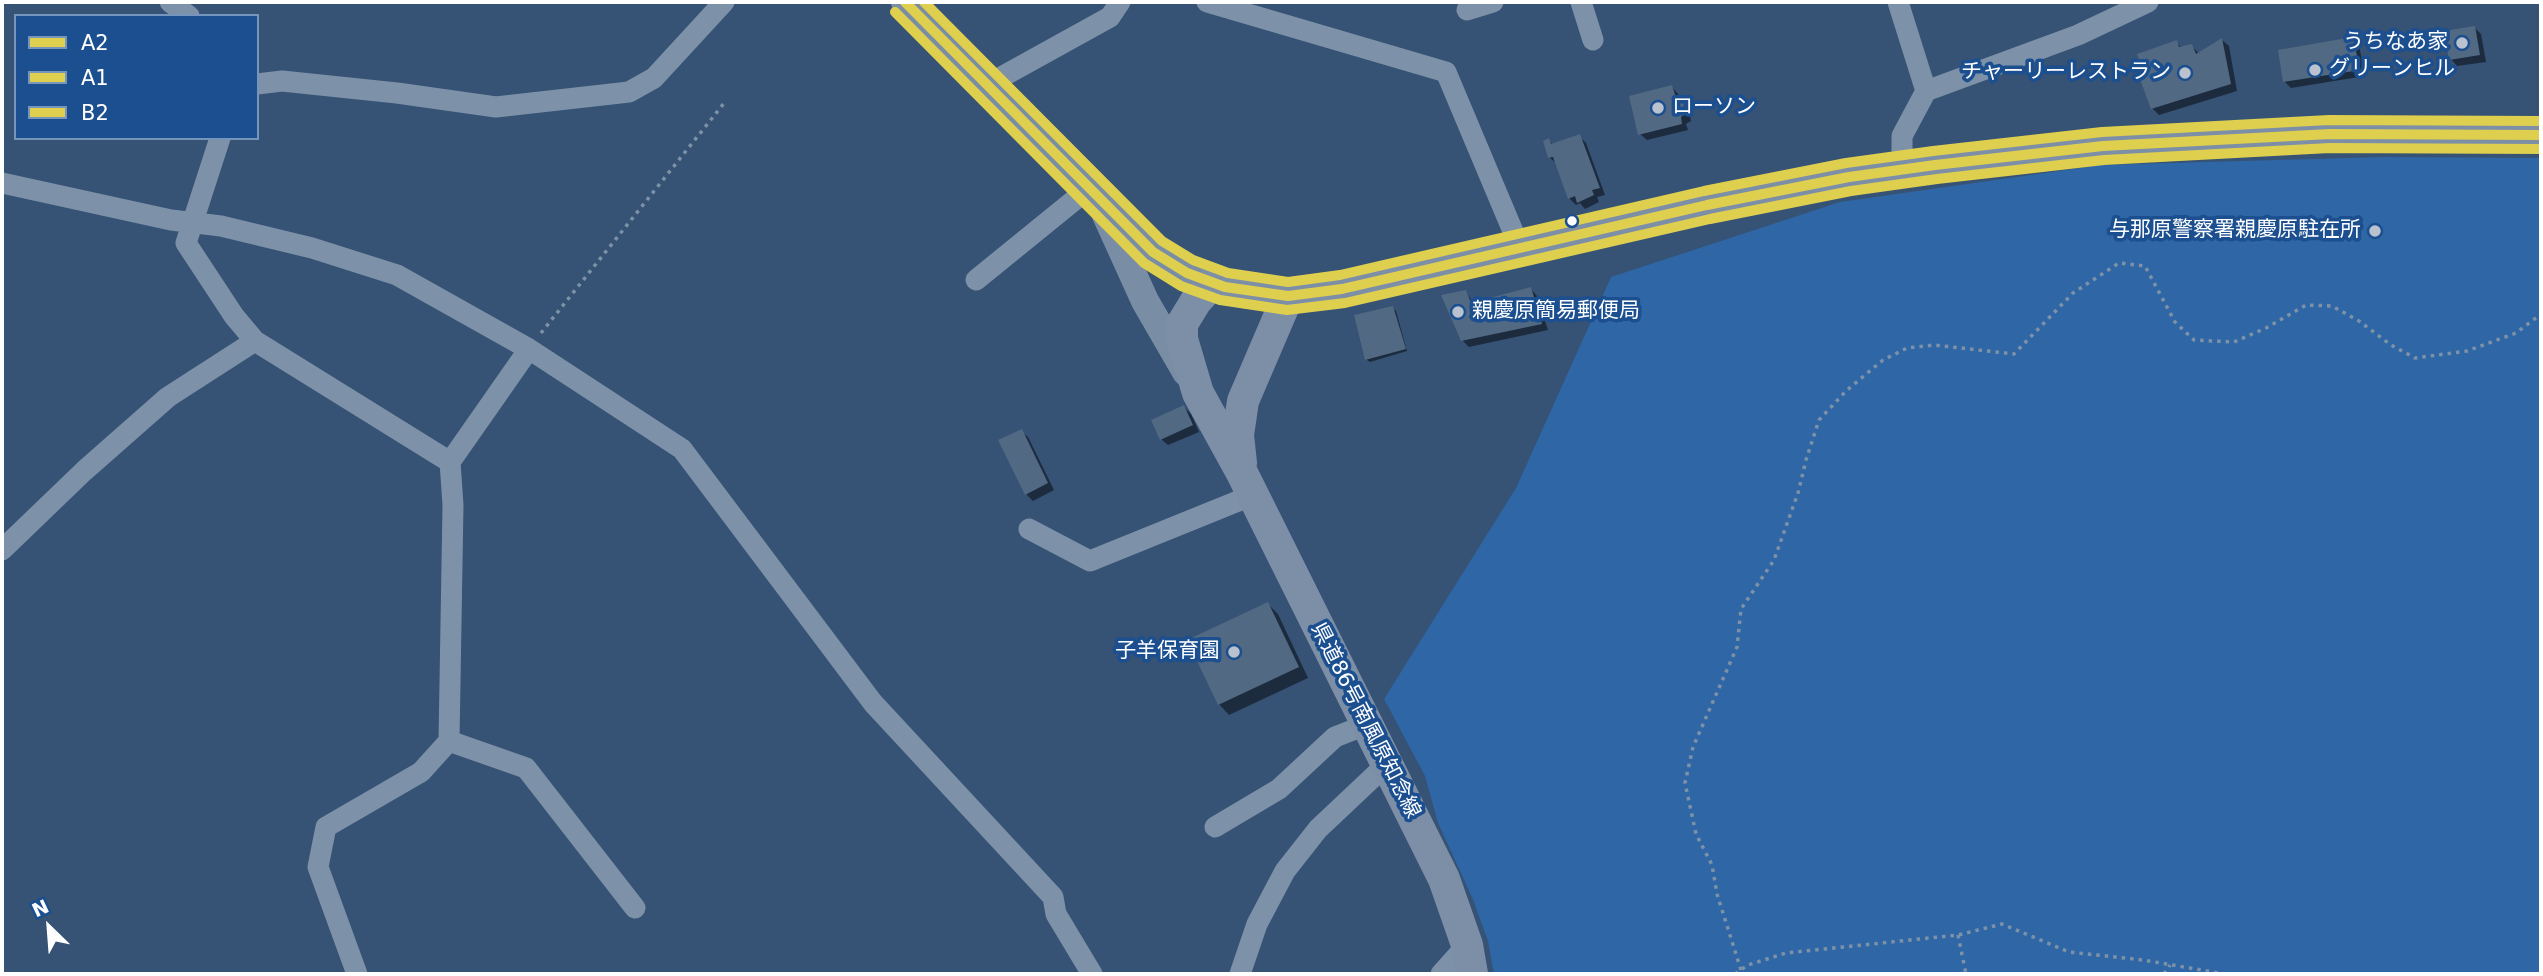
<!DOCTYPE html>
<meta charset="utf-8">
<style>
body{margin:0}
#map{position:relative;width:2543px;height:976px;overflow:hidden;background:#365274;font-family:"DejaVu Sans",sans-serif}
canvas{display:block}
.frame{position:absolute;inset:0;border:4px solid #fff;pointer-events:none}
.legend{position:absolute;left:14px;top:14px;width:245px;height:126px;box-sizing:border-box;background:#1b4f8f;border:2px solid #7695bc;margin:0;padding:9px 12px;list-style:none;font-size:21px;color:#fff}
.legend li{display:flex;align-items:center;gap:14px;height:35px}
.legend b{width:35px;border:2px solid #7695bc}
.north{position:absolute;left:14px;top:892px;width:70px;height:70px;-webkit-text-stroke:5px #1b4f8f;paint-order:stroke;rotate:335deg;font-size:19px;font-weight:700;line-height:28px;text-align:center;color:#fff}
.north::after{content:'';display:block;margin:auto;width:24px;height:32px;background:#fff;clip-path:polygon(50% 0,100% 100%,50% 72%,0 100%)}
</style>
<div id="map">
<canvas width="2543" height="976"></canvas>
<div class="frame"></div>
<ul class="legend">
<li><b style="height:9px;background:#decf4e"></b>A2</li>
<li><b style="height:9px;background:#decf4e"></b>A1</li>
<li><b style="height:9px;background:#decf4e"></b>B2</li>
</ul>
<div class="north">N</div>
</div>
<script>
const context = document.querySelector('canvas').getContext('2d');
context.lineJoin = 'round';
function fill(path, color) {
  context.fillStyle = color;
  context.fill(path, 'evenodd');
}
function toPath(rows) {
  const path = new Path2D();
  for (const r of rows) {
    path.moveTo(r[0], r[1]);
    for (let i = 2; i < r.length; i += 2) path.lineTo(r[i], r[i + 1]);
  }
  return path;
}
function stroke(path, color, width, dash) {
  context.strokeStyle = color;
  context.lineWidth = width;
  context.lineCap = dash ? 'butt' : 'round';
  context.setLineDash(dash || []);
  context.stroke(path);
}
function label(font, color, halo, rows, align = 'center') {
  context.font = font + ' "DejaVu Sans","Noto Sans JP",sans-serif';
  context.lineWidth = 7;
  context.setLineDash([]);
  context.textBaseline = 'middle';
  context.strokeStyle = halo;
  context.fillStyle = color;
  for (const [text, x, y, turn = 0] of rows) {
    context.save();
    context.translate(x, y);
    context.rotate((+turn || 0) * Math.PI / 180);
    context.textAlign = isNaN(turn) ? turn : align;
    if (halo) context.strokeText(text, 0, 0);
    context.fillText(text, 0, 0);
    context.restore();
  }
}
fill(toPath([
 [2383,157,2541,158,2541,974,1494,974,1488,941,1472,897,1438,823,1425,776,1384,699,1516,488,1611,277,1840,202,2101,165]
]), '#2f66a5');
fill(toPath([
 [2475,28,2481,34,2486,62,2457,66,2451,59],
 [2352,39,2359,45,2365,76,2291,88,2284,81],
 [2222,40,2229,46,2237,91,2159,115,2152,108,2176,42,2182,48,2191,45,2199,54],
 [1672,87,1678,94,1681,103,1689,110,1691,121,1686,124,1688,130,1647,140,1640,134],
 [1579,136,1586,143,1605,195,1597,197,1599,202,1585,209,1580,203,1576,205,1569,198,1556,163,1549,157,1548,140,1553,145],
 [1531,289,1537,296,1548,330,1469,347,1462,340,1466,292,1474,304],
 [1393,308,1396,311,1407,351,1370,362,1367,360,1356,316],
 [1184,407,1191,414,1199,432,1168,445,1161,439],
 [1021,431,1028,437,1054,490,1033,501,1026,494],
 [1268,604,1278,614,1308,678,1229,715,1219,704]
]), '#0007');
fill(toPath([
 [2475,26,2480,55,2449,60,2444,31],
 [2353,37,2360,70,2283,82,2278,50],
 [2222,38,2231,84,2151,109,2138,74,2144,72,2137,54,2177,40,2179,47,2192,44,2196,54],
 [1672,85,1677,101,1683,101,1685,114,1681,117,1682,124,1638,135,1629,96],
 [1580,134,1600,188,1592,190,1594,195,1577,203,1575,196,1568,199,1553,157,1548,158,1543,141,1549,138,1551,144],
 [1531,287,1542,324,1461,341,1441,295,1466,290,1471,303],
 [1393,306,1406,349,1365,360,1354,315],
 [1184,405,1193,425,1160,440,1151,420],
 [1022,429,1048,483,1025,495,998,440],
 [1268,602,1299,667,1218,705,1187,640]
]), '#526984');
stroke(toPath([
 [541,333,725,102],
 [1958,935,1966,974],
 [1741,970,1717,894,1712,865,1696,834,1685,783,1693,747,1737,647,1741,609,1774,560,1798,493,1806,460,1819,420,1846,391,1883,360,1907,348,1934,345,2014,354,2073,293,2119,263,2145,266,2175,322,2194,340,2234,342,2266,328,2306,305,2332,306,2359,321,2391,345,2415,358,2467,351,2516,333,2541,314],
 [1735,974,1748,965,1786,953,1958,935,2002,924,2069,952,2143,960,2225,974],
 [2164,974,2170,965]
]), '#7d92a8', 3.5, [3.5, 5]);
stroke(toPath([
 [170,2,189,16],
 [1207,2,1446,72,1520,248],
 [1581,2,1593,40],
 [1898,2,1926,91],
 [1467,10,1493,2],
 [257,84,282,81,397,93,496,107,629,92,654,78,724,2],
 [987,85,1110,17,1120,2],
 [220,138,186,243,234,316,255,341,450,462],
 [1902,170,1902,136,1926,91,2078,35,2148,2],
 [2,183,171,220,221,226,312,248,397,275,529,349,682,449,873,703,1053,897,1056,914,1092,974],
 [976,280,1088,189],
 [1029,529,1090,561,1253,495],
 [2,550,84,471,168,397,255,341],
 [449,741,526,768,635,908],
 [1215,827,1279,789,1335,737,1368,724],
 [357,974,318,867,326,827,421,772,449,741,453,505,450,462,529,349],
 [1240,974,1257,924,1285,871,1318,829,1388,763],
 [1441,974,1467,945]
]), '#7d92a8', 21);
stroke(toPath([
 [905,2,1141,242,1168,263,1212,283],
 [1106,215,1145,301,1186,372]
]), '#798da4', 28);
stroke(toPath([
 [1241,463,1238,435,1243,401,1288,296],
 [1472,974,1467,945,1444,879,1242,473,1198,393,1182,339,1182,324,1196,301,1212,283,1242,292,1262,294,1288,296,1320,293,1707,205,1849,177,2103,146,2330,134,2541,135]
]), '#7d8ea7', 32);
stroke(toPath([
 [905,2,1153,252,1187,273,1225,287,1288,296,1342,289,1707,205,1849,177,1935,165,2103,146,2330,134,2541,135]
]), '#decf4e', 10);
stroke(toPath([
 [895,12,1144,263,1181,286,1220,300,1287,310,1345,303,1710,219,1851,191,1937,179,2104,160,2330,148,2541,149]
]), '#decf4e', 10);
stroke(toPath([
 [924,2,1162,241,1193,260,1228,273,1288,282,1340,275,1704,191,1846,163,1933,151,2102,132,2329,120,2541,121]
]), '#decf4e', 10);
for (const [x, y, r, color] of [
 [2462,43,7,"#b9c2ce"],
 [2315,70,7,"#b9c2ce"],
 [2185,73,7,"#b9c2ce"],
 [1658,108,7,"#b9c2ce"],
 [1572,221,6,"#fff"],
 [2375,231,7,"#b9c2ce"],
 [1458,312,7,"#b9c2ce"],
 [1234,652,7,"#b9c2ce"]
]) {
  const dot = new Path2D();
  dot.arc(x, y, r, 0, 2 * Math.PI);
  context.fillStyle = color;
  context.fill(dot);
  stroke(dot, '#1b4f8f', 2.5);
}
label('21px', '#fff', '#1b4f8f', [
 ["うちなあ家",2448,43],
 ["グリーンヒル",2329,70,"left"],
 ["チャーリーレストラン",2171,73],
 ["ローソン",1672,108,"left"],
 ["与那原警察署親慶原駐在所",2361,231],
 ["親慶原簡易郵便局",1472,312,"left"],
 ["子羊保育園",1220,652]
], 'right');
label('21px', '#fff', '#1b4f8f', [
 ["県道86号南風原知念線",1365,721,63]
]);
</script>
